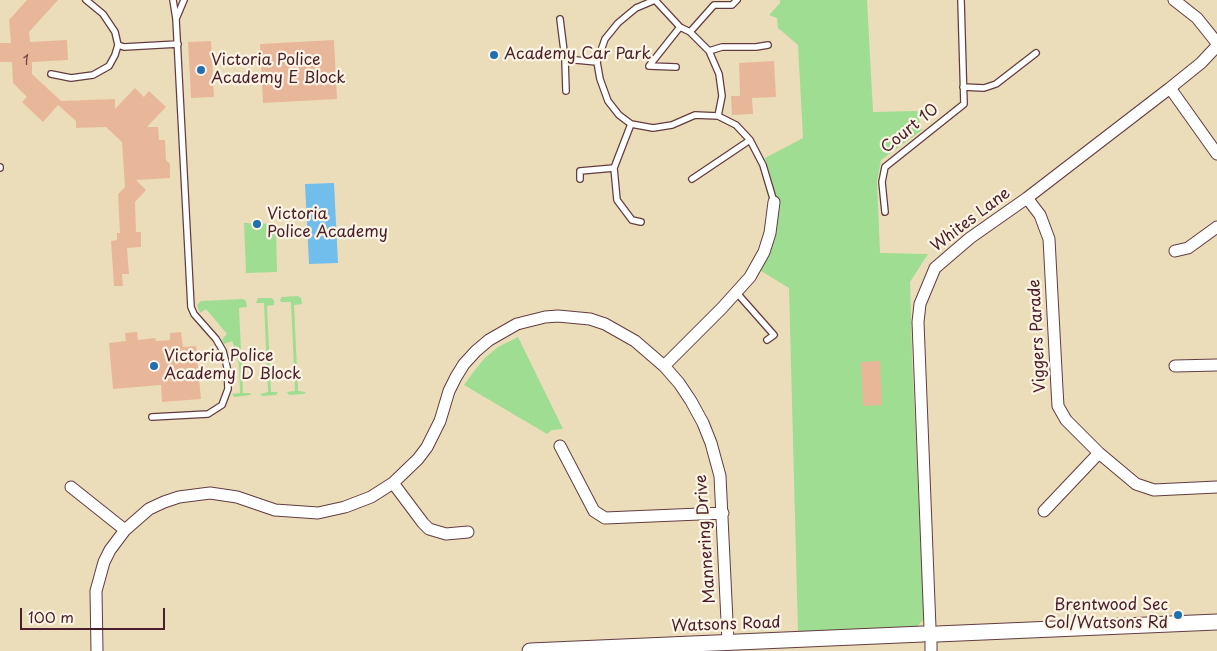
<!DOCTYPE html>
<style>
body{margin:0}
#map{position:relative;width:1217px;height:651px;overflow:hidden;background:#ecddba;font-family:"Playpen Sans",sans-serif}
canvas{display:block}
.scale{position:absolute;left:20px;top:608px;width:145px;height:22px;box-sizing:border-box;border:2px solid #4a1f2b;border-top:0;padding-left:6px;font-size:15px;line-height:18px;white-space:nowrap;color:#4a1f2b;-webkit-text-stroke:4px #fcf5e5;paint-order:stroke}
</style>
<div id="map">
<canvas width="1217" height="651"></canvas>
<div class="scale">100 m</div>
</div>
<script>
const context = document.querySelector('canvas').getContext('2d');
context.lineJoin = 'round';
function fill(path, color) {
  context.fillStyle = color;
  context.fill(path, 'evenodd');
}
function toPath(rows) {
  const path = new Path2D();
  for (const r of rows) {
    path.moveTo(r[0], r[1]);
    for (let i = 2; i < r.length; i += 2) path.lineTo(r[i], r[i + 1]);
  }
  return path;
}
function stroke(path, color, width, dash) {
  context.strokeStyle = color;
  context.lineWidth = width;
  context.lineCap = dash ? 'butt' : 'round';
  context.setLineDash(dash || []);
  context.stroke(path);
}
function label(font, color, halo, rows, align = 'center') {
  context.font = font + ' "Playpen Sans",sans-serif';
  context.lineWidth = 4.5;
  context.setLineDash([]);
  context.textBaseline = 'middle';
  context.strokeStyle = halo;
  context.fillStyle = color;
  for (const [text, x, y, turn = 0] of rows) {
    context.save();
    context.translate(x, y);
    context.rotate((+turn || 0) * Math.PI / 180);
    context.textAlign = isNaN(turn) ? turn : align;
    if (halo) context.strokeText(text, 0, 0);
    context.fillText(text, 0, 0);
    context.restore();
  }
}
fill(toPath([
 [780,0,867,0,873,112,917,111,922,130,881,160,877,182,880,253,928,254,910,282,912,355,924,619,913,631,798,633,789,288,761,271,775,222,776,195,765,158,803,138,798,45,778,28,777,18,769,15,780,3],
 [244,223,276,224,277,272,246,273],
 [298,296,301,298,302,304,294,305,298,391,306,392,304,394,289,395,287,392,295,391,291,302,281,302,280,300,282,297],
 [258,298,272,298,274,301,274,305,267,306,271,392,278,392,276,395,262,396,260,394,268,392,264,303,256,303],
 [243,299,246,301,247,307,239,308,243,393,250,393,251,395,234,397,232,394,240,393,239,365,234,346,232,341,224,344,222,339,227,334,206,309,200,313,197,305,201,301],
 [518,337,563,429,552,430,547,434,464,385,474,371,485,358,498,347]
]), '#9fdd92');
fill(toPath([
 [334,183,338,263,309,264,305,184]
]), '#71bdeb');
fill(toPath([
 [27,0,58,0,29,32,30,42,67,40,68,60,32,62,32,74,61,101,115,99,115,109,135,88,144,97,149,91,166,107,147,127,158,127,159,140,165,140,166,160,170,164,170,178,136,180,146,190,135,202,136,232,141,232,141,247,127,248,129,274,122,274,123,286,114,286,111,241,117,240,117,233,120,233,118,194,125,187,122,142,106,127,76,128,76,121,58,105,43,122,22,102,27,97,13,83,12,62,0,62,0,43,11,43,9,20],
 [334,40,337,99,263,103,260,44],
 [211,41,214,97,191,98,188,42],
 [774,61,776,97,752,98,753,114,732,115,731,96,740,96,739,63],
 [137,332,138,340,155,338,156,341,170,340,170,333,181,332,183,347,196,346,201,399,162,402,161,385,113,389,109,343,126,341,125,333],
 [880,361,882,405,863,406,861,362]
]), '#e8b79a');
const lane = toPath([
 [655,0,636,8,618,23,605,39,597,62,600,79,608,101,619,115,631,124,653,128,672,125,695,115,718,116,736,125,750,140,763,165,774,202],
 [655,0,680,27,690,32,709,51,719,74,722,96,718,116],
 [176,19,184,0],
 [560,19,565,59,566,91],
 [690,32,714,5,732,5,737,0],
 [118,45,124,47,178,44],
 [709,51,722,47,756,47,768,45],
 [565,59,597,62],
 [676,67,649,66,680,27],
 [51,74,71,78,93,75,109,66,115,55,118,45,115,32,103,14,86,0],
 [963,87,984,88,996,84,1036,53],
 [0,168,0,167],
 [614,168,617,200,632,220,641,222],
 [580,179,580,171,614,168,631,124],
 [692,179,750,140],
 [885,212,882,182,885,167,964,104,961,0],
 [736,292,774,335,767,340],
 [152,417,208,414,222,405,228,389,227,367,223,351,216,339,194,314,191,307,176,19,173,0]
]);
const street = toPath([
 [1174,0,1197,18,1217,43],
 [1170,88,1217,154],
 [1027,198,1040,215,1049,239,1057,389,1058,406,1066,420,1099,453,1136,484,1154,490,1217,487],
 [1175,251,1188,248,1217,227],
 [664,366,722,308,750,277,764,252,770,233,774,202],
 [1175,366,1217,365],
 [560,446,594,511,605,518,723,513],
 [393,483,423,523,429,529,446,534,468,532],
 [71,487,125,530],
 [1044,511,1099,453],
 [930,628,918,322,920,304,935,268,970,238,1027,198,1170,88,1201,63,1217,46],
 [931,641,931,651],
 [97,651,96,591,104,562,110,550,125,530,149,509,164,502,179,497,210,493,237,497,275,510,318,513,345,507,371,497,393,483,418,459,427,447,440,421,449,391,456,377,464,364,476,351,489,340,517,324,545,317,558,316,590,319,605,324,635,341,664,366,679,383,691,401,703,423,711,443,720,476,728,642]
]);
const secondary = toPath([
 [937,634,1217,622],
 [530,651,923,634]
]);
stroke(lane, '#623c40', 8);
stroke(street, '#623c40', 13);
stroke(secondary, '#623c40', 17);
stroke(lane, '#fff', 5.5);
stroke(street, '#fff', 11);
stroke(secondary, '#fff', 15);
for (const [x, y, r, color] of [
 [494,55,5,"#1f6fb2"],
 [201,70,5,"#1f6fb2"],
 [257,224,5,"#1f6fb2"],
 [154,366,5,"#1f6fb2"],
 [1178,615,5,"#1f6fb2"]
]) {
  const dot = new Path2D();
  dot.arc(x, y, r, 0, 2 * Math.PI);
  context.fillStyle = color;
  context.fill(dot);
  stroke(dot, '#fcf5e5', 2);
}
label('14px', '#724547', null, [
 ["1",26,61]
]);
label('16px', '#4a1f2b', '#fcf5e5', [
 ["Academy Car Park",504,55],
 ["Victoria Police",211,61],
 ["Academy E Block",211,79],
 ["Victoria",267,215],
 ["Police Academy",267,233],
 ["Victoria Police",164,357],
 ["Academy D Block",164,375],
 ["Brentwood Sec",1168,606,"right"],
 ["Col/Watsons Rd",1168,624,"right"]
], 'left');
label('16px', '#4a1f2b', '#fcf5e5', [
 ["Court 10",910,129,-39],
 ["Whites Lane",971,220,-37],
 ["Viggers Parade",1038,336,-93],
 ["Mannering Drive",706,539,-94],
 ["Watsons Road",726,625,-2]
]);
</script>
